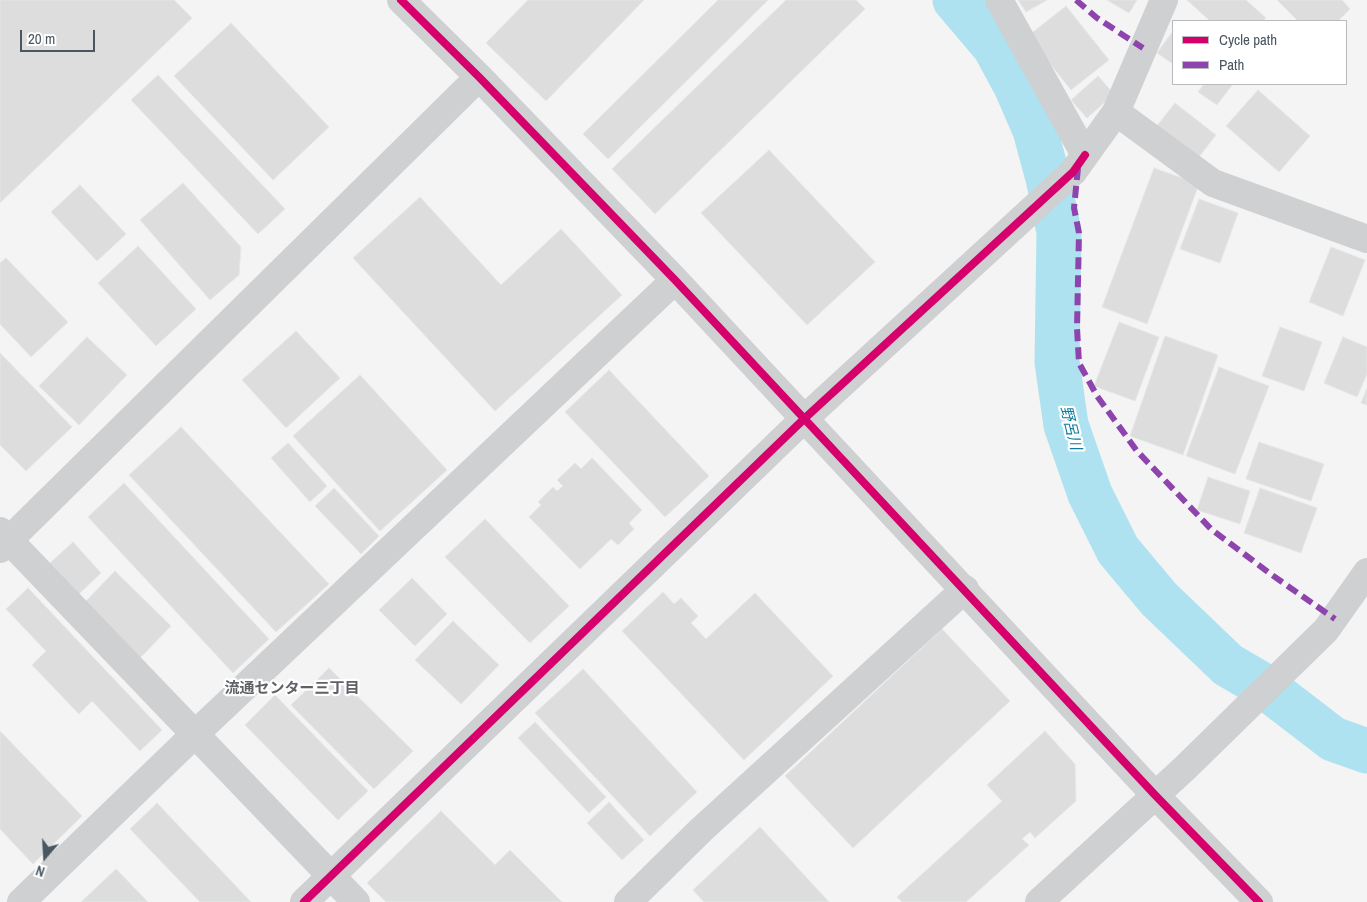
<!DOCTYPE html>
<meta charset="utf-8">
<style>
body{margin:0}
#map{position:relative;width:1367px;height:902px;overflow:hidden;background:#f4f4f4;font-family:"Archivo Narrow",sans-serif}
canvas{display:block}
.legend{position:absolute;left:1172px;top:20px;width:175px;height:65px;box-sizing:border-box;background:#fff;border:1px solid #b7bbc0;margin:0;padding:6px 9px;list-style:none;font-size:15px;color:#4a5661}
.legend li{display:flex;align-items:center;gap:10px;height:25px}
.legend b{width:25px;border:1px solid #b7bbc0}
.north{position:absolute;left:20px;top:832px;width:50px;height:50px;-webkit-text-stroke:4px #fff;paint-order:stroke;rotate:199deg;font-size:14px;font-weight:700;line-height:20px;text-align:center;color:#4a5661}
.north::after{content:'';display:block;margin:auto;width:18px;height:22px;background:#4a5661;clip-path:polygon(50% 0,100% 100%,50% 72%,0 100%)}
.scale{position:absolute;left:20px;top:30px;width:75px;height:22px;box-sizing:border-box;border:2px solid #4a5661;border-top:0;padding-left:6px;font-size:15px;line-height:18px;white-space:nowrap;color:#4a5661;-webkit-text-stroke:4px #fff;paint-order:stroke}
</style>
<div id="map">
<canvas width="1367" height="902"></canvas>
<ul class="legend">
<li><b style="height:6px;background:#d6006c"></b>Cycle path</li>
<li><b style="height:6px;background:#8e44ad"></b>Path</li>
</ul>
<div class="north">N</div>
<div class="scale">20 m</div>
</div>
<script>
const context = document.querySelector('canvas').getContext('2d');
context.lineJoin = 'round';
function toPath(rows) {
  const path = new Path2D();
  for (const r of rows) {
    path.moveTo(r[0], r[1]);
    for (let i = 2; i < r.length; i += 2) path.lineTo(r[i], r[i + 1]);
  }
  return path;
}
function stroke(path, color, width, dash) {
  context.strokeStyle = color;
  context.lineWidth = width;
  context.lineCap = dash ? 'butt' : 'round';
  context.setLineDash(dash || []);
  context.stroke(path);
}
function fill(path, color) {
  context.fillStyle = color;
  context.fill(path, 'evenodd');
}
function label(font, color, halo, rows, align = 'center') {
  context.font = font + ' "Archivo Narrow","Noto Sans JP",sans-serif';
  context.lineWidth = 4.5;
  context.setLineDash([]);
  context.textBaseline = 'middle';
  context.strokeStyle = halo;
  context.fillStyle = color;
  for (const [text, x, y, turn = 0] of rows) {
    context.save();
    context.translate(x, y);
    context.rotate((+turn || 0) * Math.PI / 180);
    context.textAlign = isNaN(turn) ? turn : align;
    if (halo) context.strokeText(text, 0, 0);
    context.fillText(text, 0, 0);
    context.restore();
  }
}
stroke(toPath([
 [955,0,995,47,1016,86,1035,130,1048,178,1059,232,1057,362,1066,425,1090,494,1118,550,1159,599,1228,665,1264,686,1333,739,1367,751]
]), '#aee2f0', 45);
const building = toPath([
 [0,0,174,0,192,18,0,203,0,0],
 [528,0,644,0,546,101,486,43,528,0],
 [718,0,768,0,608,159,583,134,718,0],
 [786,0,856,0,865,9,655,214,612,169,786,0],
 [1018,0,1047,0,1026,12,1018,0],
 [1107,0,1137,0,1129,13,1107,0],
 [1187,0,1246,0,1266,18,1263,21,1210,21,1187,0],
 [1277,0,1342,0,1350,9,1338,21,1298,21,1277,0],
 [1066,6,1109,60,1071,90,1028,36,1066,6],
 [231,23,329,127,273,180,174,76,231,23],
 [1173,31,1173,64,1157,53,1173,31],
 [158,75,285,209,258,234,131,100,158,75],
 [1098,76,1114,94,1087,118,1071,100,1098,76],
 [1204,84,1233,84,1217,105,1198,92,1204,84],
 [1258,90,1310,136,1279,172,1226,126,1258,90],
 [1175,103,1216,135,1198,158,1156,127,1175,103],
 [769,150,875,262,807,325,701,213,769,150],
 [1154,168,1199,184,1147,324,1102,307,1154,168],
 [183,183,241,247,239,275,210,300,140,220,183,183],
 [80,185,126,234,97,261,51,212,80,185],
 [420,197,501,285,561,229,622,295,495,411,353,258,420,197],
 [1199,199,1238,213,1220,263,1180,249,1199,199],
 [138,246,196,309,156,346,98,283,138,246],
 [1331,247,1365,260,1343,316,1309,302,1331,247],
 [6,258,68,322,31,357,0,324,0,263,6,258],
 [1119,322,1159,337,1135,401,1094,386,1119,322],
 [1280,327,1322,342,1304,391,1262,376,1280,327],
 [296,331,340,378,286,428,242,380,296,331],
 [1165,336,1218,355,1183,455,1130,436,1165,336],
 [87,337,127,375,79,425,39,386,87,337],
 [1343,337,1367,347,1367,374,1357,397,1324,383,1343,337],
 [0,353,72,427,26,471,0,445,0,353],
 [1219,367,1269,386,1235,474,1186,456,1219,367],
 [609,370,709,476,665,517,565,412,609,370],
 [360,375,447,470,380,531,293,436,360,375],
 [1367,388,1367,405,1361,403,1367,388],
 [181,427,329,584,276,632,129,475,181,427],
 [1259,442,1324,464,1311,501,1246,479,1259,442],
 [288,443,327,486,310,502,271,458,288,443],
 [592,458,642,510,629,523,634,529,618,545,611,539,580,569,529,517,541,505,538,502,553,487,557,491,563,486,557,480,575,463,581,469,592,458],
 [1208,477,1250,491,1240,524,1197,510,1208,477],
 [124,483,269,639,233,673,88,517,124,483],
 [334,488,379,536,361,554,315,506,334,488],
 [1260,488,1317,508,1301,553,1244,533,1260,488],
 [485,519,569,606,530,643,445,557,485,519],
 [73,542,101,573,79,594,50,563,73,542],
 [115,571,171,626,140,658,84,603,115,571],
 [412,578,447,614,415,646,379,610,412,578],
 [28,588,162,730,140,751,92,701,79,714,32,665,46,651,6,609,28,588],
 [663,592,674,604,681,598,698,616,691,623,706,639,755,593,833,676,744,760,622,631,663,592],
 [453,621,499,665,461,704,415,660,453,621],
 [942,629,1010,701,853,848,785,776,942,629],
 [329,668,413,751,374,789,291,705,329,668],
 [583,669,697,792,650,836,535,713,583,669],
 [275,695,368,791,338,820,245,725,275,695],
 [535,722,606,797,589,813,518,738,535,722],
 [0,731,82,816,33,864,0,829,0,731],
 [1045,731,1075,764,1076,801,1035,838,1030,832,1022,839,1029,845,966,902,902,902,897,897,1002,801,987,785,1045,731],
 [609,802,644,840,622,860,587,823,609,802],
 [157,803,251,902,200,902,130,829,157,803],
 [441,811,495,865,510,850,562,902,386,902,367,883,441,811],
 [760,827,829,902,704,902,693,890,760,827],
 [116,869,148,902,81,902,116,869]
]);
fill(building, '#ddddde');
stroke(building, '#e5e6e7', 1);
stroke(toPath([
 [401,0,479,77,675,280,1155,795,1259,902],
 [999,0,1085,155],
 [1116,112,1213,183,1367,239],
 [0,531,356,902],
 [0,549,479,77],
 [21,902,194,735,675,280],
 [304,902,805,418,1073,172,1116,112,1164,0],
 [628,902,701,830,965,589],
 [1039,902,1185,768,1326,630,1367,572]
]), '#ced0d2', 28);
stroke(toPath([
 [1076,0,1097,18,1143,48],
 [1078,168,1074,208,1079,233,1077,328,1079,363,1097,396,1137,451,1211,529,1272,575,1335,619]
]), '#8e44ad', 6, [12, 6]);
stroke(toPath([
 [401,0,479,77,675,280,1155,795,1259,902],
 [304,902,805,418,1073,172,1085,155]
]), '#d6006c', 8);
label('italic 15px', '#0c7c9b', '#fff', [
 ["野呂川",1070,428,76]
]);
label('bold 15px', '#5f6368', '#fff', [
 ["流通センター三丁目",292,689]
]);
</script>
